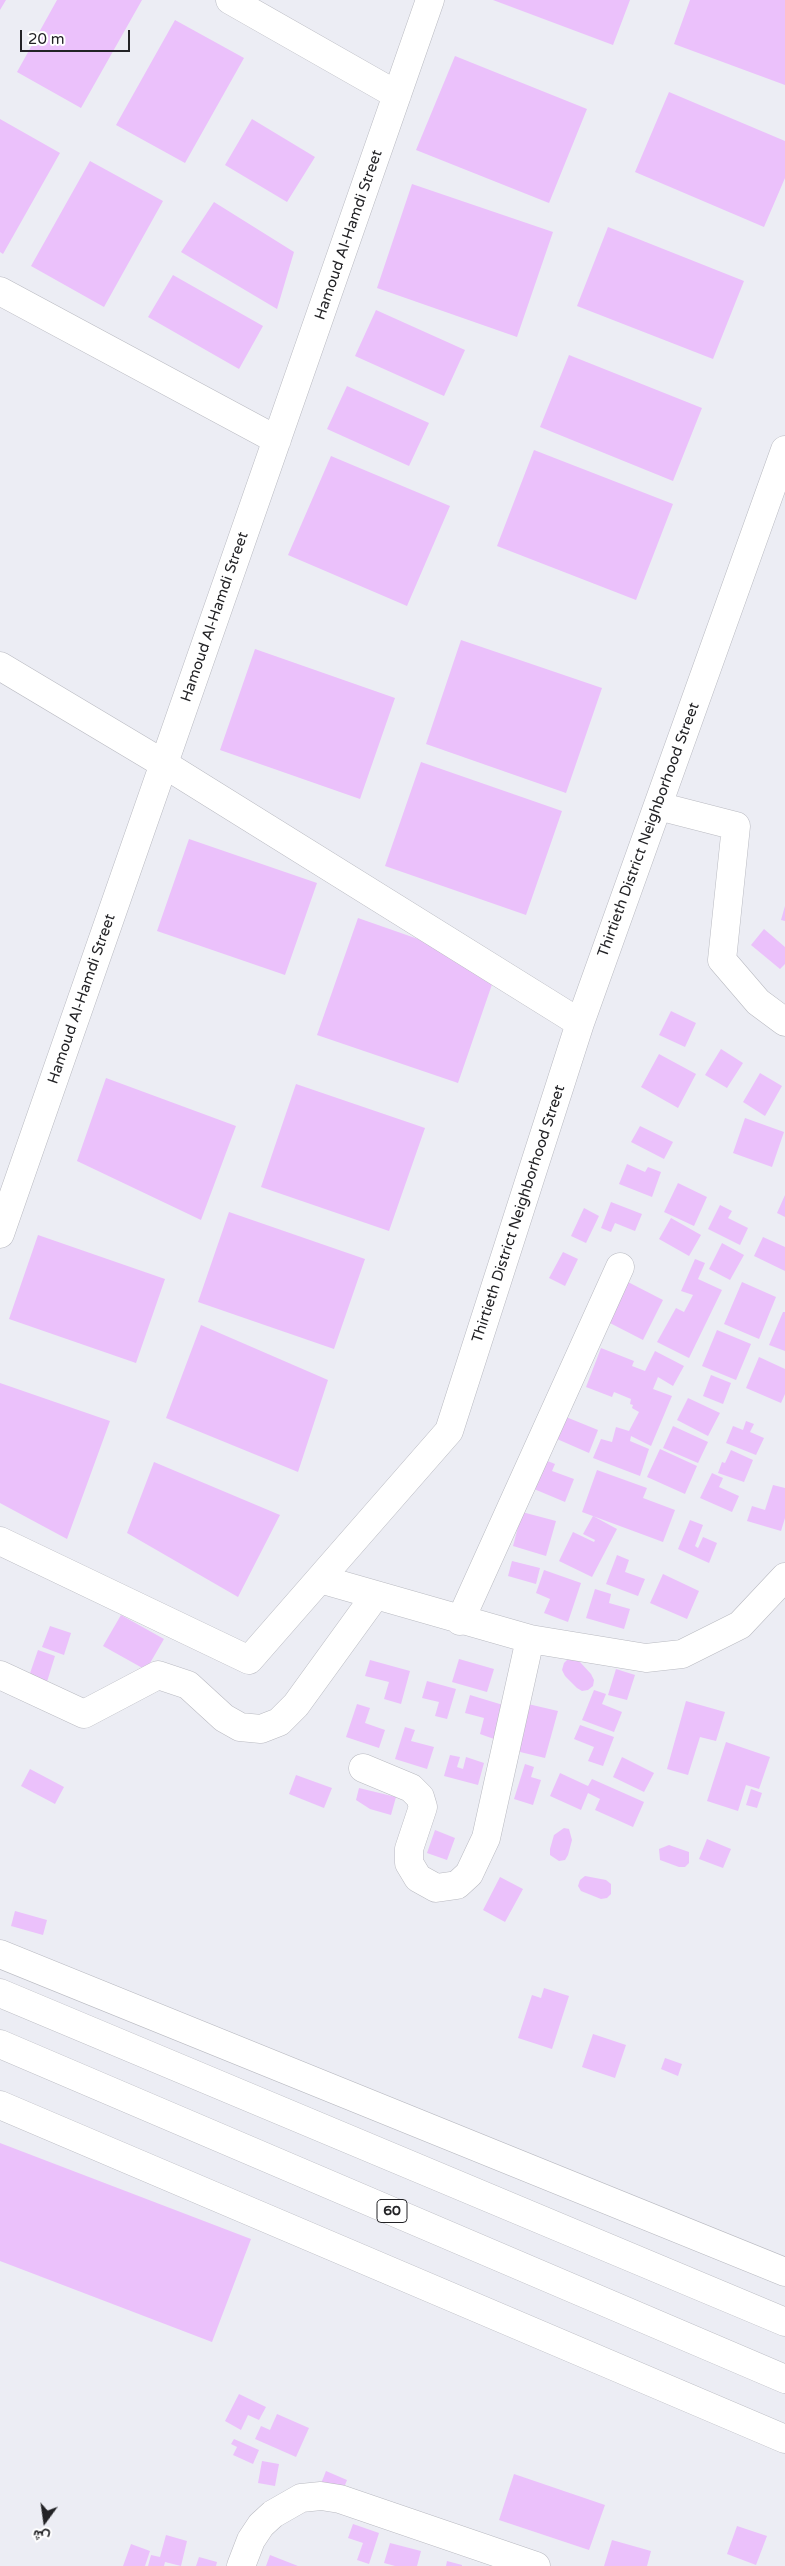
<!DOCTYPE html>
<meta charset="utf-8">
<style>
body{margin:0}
#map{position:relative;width:785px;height:2566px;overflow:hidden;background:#ecedf4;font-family:"Varela Round",Vazirmatn,sans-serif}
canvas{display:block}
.north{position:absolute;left:20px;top:2496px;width:50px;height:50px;-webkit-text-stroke:4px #fff;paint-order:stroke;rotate:194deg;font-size:14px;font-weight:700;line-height:20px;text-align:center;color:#232326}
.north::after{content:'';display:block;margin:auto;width:18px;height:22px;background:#232326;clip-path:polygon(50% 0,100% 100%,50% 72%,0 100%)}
.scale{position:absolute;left:20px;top:30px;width:110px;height:22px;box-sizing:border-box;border:2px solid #232326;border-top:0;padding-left:6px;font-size:15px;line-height:18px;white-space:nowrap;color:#232326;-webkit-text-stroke:4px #fff;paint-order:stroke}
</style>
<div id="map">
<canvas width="785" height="2566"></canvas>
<div class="north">ش</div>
<div class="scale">20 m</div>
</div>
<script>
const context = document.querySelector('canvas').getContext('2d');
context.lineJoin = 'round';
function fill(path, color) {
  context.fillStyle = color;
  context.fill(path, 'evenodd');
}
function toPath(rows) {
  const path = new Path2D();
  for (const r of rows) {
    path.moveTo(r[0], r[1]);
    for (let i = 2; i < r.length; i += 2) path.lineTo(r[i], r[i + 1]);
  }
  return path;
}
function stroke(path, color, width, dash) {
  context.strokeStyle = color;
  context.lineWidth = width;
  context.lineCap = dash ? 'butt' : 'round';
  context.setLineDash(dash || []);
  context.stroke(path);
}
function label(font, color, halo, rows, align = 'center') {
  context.font = font + ' "Varela Round",sans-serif';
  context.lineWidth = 5;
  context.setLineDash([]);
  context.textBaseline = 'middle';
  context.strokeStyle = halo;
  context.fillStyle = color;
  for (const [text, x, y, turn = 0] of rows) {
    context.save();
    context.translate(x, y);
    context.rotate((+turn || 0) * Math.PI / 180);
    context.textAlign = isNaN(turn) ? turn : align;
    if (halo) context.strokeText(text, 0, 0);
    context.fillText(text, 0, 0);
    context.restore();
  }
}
fill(toPath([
 [0,0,6,0,0,10],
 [57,0,142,0,81,108,17,72],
 [493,0,630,0,613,45],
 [690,0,785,0,785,85,674,44],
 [175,20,244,58,185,163,116,125],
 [455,56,587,109,549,203,416,150],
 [669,92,785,141,785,178,764,227,635,172],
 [0,119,60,153,3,254,0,252],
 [252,119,315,157,287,202,225,165],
 [90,161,163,201,104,307,31,266],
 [412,184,553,232,517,337,377,288],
 [214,202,294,252,277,309,181,252],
 [608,227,744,281,713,359,577,306],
 [173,275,263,326,239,369,148,317],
 [376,310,465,350,444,396,355,356],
 [569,355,702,408,673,481,540,427],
 [347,386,429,423,409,466,327,429],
 [534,450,673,504,636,600,497,546],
 [331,456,450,506,407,606,288,555],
 [461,640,602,688,566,793,426,744],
 [255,649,395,698,360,799,220,750],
 [421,762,562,811,526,915,385,866],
 [189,839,317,883,285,975,157,931],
 [785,906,785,921,781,920],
 [358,918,498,967,458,1083,317,1035],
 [764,929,785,947,785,964,780,969,751,945],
 [671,1011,696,1023,685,1047,659,1035],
 [721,1049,743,1063,727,1088,705,1075],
 [659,1054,696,1074,678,1108,641,1087],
 [760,1073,782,1086,765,1116,743,1102],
 [106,1078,236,1126,201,1220,77,1161],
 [296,1084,425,1128,389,1231,261,1187],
 [745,1118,784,1132,772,1167,733,1153],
 [640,1126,673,1142,664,1159,631,1142],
 [627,1164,645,1172,648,1167,661,1172,652,1197,619,1184],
 [678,1183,707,1197,694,1226,664,1212],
 [785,1195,785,1217,777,1213],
 [611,1202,642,1214,635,1231,615,1223,611,1232,601,1228],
 [720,1205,732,1211,728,1218,748,1228,740,1245,708,1229],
 [584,1208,599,1216,586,1243,571,1236],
 [229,1212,365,1259,334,1349,198,1302],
 [671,1218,701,1235,689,1256,659,1239],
 [38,1235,165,1279,136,1363,9,1319],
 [763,1237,785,1247,785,1271,754,1256],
 [722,1243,744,1255,730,1280,709,1269],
 [563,1252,578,1259,565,1286,549,1278],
 [695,1259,705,1263,698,1279,722,1290,689,1358,657,1342,676,1308,684,1312,693,1295,681,1291],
 [628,1282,663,1300,643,1340,608,1322],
 [742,1282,776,1297,759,1339,724,1324],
 [783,1312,785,1312,785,1351,769,1345],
 [201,1325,328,1380,298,1472,166,1418],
 [717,1330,751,1344,736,1380,702,1366],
 [601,1348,634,1361,632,1366,645,1371,655,1351,684,1366,673,1386,658,1377,653,1389,672,1396,651,1446,631,1436,630,1441,649,1449,640,1476,593,1458,601,1439,612,1442,616,1427,629,1431,639,1412,632,1408,633,1405,630,1404,631,1399,614,1392,612,1397,586,1387],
 [759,1357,785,1369,785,1394,781,1403,746,1388],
 [711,1375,731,1383,723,1404,703,1396],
 [0,1383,110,1421,67,1539,0,1503],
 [688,1398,720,1413,708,1436,677,1420],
 [566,1417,598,1430,589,1453,557,1439],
 [746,1421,754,1424,750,1432,764,1438,756,1455,726,1443,733,1426,743,1430],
 [673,1426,708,1442,698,1463,663,1448],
 [660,1449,697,1466,685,1494,647,1477],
 [731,1450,753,1460,744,1482,718,1473,722,1462,725,1463],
 [545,1460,555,1464,552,1471,574,1479,565,1502,534,1489],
 [154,1462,280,1515,238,1597,127,1533],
 [597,1470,647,1488,643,1498,675,1510,663,1542,582,1512],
 [712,1473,723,1478,719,1487,739,1496,732,1512,700,1498],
 [773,1485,785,1488,785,1518,781,1531,747,1521,752,1506,765,1510],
 [522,1512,556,1521,546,1556,513,1546],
 [593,1516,617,1529,592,1577,559,1561,573,1532,594,1542,595,1540,583,1534],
 [690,1520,703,1525,695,1546,698,1548,703,1537,717,1543,709,1563,678,1549],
 [617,1555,629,1560,625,1572,645,1579,638,1596,606,1584],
 [512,1561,540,1568,536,1584,508,1576],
 [544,1570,581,1583,568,1622,544,1613,550,1599,536,1593],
 [663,1574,699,1591,687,1619,650,1603],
 [595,1589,611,1594,609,1603,630,1609,624,1629,586,1618],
 [121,1615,164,1639,146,1670,103,1646],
 [50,1626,71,1633,64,1655,42,1647],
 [38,1650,55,1656,46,1685,28,1679],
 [459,1659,494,1669,487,1692,452,1682],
 [568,1659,574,1659,580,1662,591,1674,594,1680,593,1686,588,1690,582,1691,577,1688,565,1676,562,1670,564,1663],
 [370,1660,410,1671,401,1704,384,1699,389,1682,365,1676],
 [616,1669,635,1675,627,1700,608,1695],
 [427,1681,456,1689,447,1719,435,1716,439,1702,422,1698],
 [594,1690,606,1694,602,1704,622,1712,614,1732,582,1720],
 [470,1695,503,1705,494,1739,480,1734,484,1718,465,1713],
 [686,1701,725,1712,716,1741,700,1737,688,1775,667,1769],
 [357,1704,370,1708,365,1723,385,1730,379,1748,346,1737],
 [528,1704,558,1711,545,1758,516,1751],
 [580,1725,614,1737,603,1766,588,1761,594,1747,574,1739],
 [405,1727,415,1730,411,1741,434,1747,427,1769,395,1759],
 [726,1742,770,1757,759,1789,746,1785,738,1811,707,1801],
 [450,1755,460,1757,457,1767,463,1769,466,1757,484,1763,478,1785,444,1776],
 [622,1757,654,1773,644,1792,613,1777],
 [525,1764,534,1767,531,1777,541,1780,533,1805,514,1799],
 [30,1769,64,1787,55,1804,21,1786],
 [560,1773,588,1786,592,1779,644,1802,633,1827,595,1810,600,1799,588,1793,581,1810,550,1796],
 [296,1775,332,1788,324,1808,289,1794],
 [359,1788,396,1797,391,1815,370,1809,356,1800],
 [751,1789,762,1793,757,1808,746,1805],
 [564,1828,569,1829,572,1840,568,1855,565,1860,559,1861,550,1855,550,1849,554,1835],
 [435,1830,455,1838,447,1860,427,1853],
 [707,1839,731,1849,723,1868,699,1859],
 [669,1845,689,1852,689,1863,685,1867,679,1867,660,1860,659,1849],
 [585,1876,606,1880,611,1884,611,1894,607,1898,601,1899,581,1891,578,1886,580,1880],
 [500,1877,523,1889,505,1922,483,1910],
 [15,1911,47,1920,43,1935,11,1926],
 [544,1988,569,1996,552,2049,518,2038,532,1995,541,1998],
 [593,2034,626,2045,615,2078,582,2067],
 [665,2058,682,2064,678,2076,661,2069],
 [0,2143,251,2239,212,2342,0,2261],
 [239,2394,266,2407,259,2420,248,2415,241,2430,225,2421],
 [277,2414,309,2428,296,2457,255,2439,261,2426,270,2430],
 [234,2439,259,2450,253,2464,233,2455,237,2447,231,2444],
 [262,2461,279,2464,275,2486,258,2483],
 [326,2471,347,2480,341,2495,320,2486],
 [514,2474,605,2505,589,2550,499,2520],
 [353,2524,379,2533,369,2564,357,2560,363,2543,348,2538],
 [737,2526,767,2536,756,2565,727,2554],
 [166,2535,187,2541,181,2566,165,2562,164,2566,148,2566,151,2555,160,2557],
 [612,2540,651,2551,647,2566,604,2566],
 [390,2543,421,2551,417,2566,395,2566,384,2563],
 [131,2544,150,2551,145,2566,123,2566],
 [270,2555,298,2566,266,2566],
 [199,2557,217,2562,216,2566,196,2566],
 [447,2561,462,2565,462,2566,446,2566]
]), '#ebc1fb');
const street = toPath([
 [230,0,397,95],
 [0,291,277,440],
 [0,666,164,764,580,1023],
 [658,806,736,826,722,960,758,1002,785,1022],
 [0,1234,430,0],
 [0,1541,249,1660,449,1431,580,1023,785,450],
 [320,1579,530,1639,646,1658,682,1654,740,1625,785,1577],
 [460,1621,620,1267],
 [0,1675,84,1714,158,1675,188,1685,224,1718,240,1727,261,1729,279,1722,296,1705,375,1596],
 [363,1768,411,1788,420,1797,423,1807,409,1849,409,1863,418,1878,436,1888,457,1885,469,1874,486,1838,530,1639],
 [0,1954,785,2272],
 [0,2105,785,2439],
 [241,2566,251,2540,261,2525,273,2514,301,2498,321,2496,340,2499,536,2566]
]);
const primary = toPath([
 [0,1993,785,2322],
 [0,2044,785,2379]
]);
stroke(street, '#b9bac1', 29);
stroke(primary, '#b9bac1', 29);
stroke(street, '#fff', 28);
stroke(primary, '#fff', 28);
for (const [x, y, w] of [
 [392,2211,30]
]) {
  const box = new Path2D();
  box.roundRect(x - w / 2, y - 11.5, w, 23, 4);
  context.fillStyle = '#fff';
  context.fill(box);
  stroke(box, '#232326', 1);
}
label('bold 14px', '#232326', null, [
 ["60",392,2211]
]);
label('15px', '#232326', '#fff', [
 ["Hamoud Al-Hamdi Street",349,235,-71],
 ["Hamoud Al-Hamdi Street",215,617,-71],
 ["Thirtieth District Neighborhood Street",649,830,-70],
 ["Hamoud Al-Hamdi Street",82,999,-71],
 ["Thirtieth District Neighborhood Street",519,1214,-72]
]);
</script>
